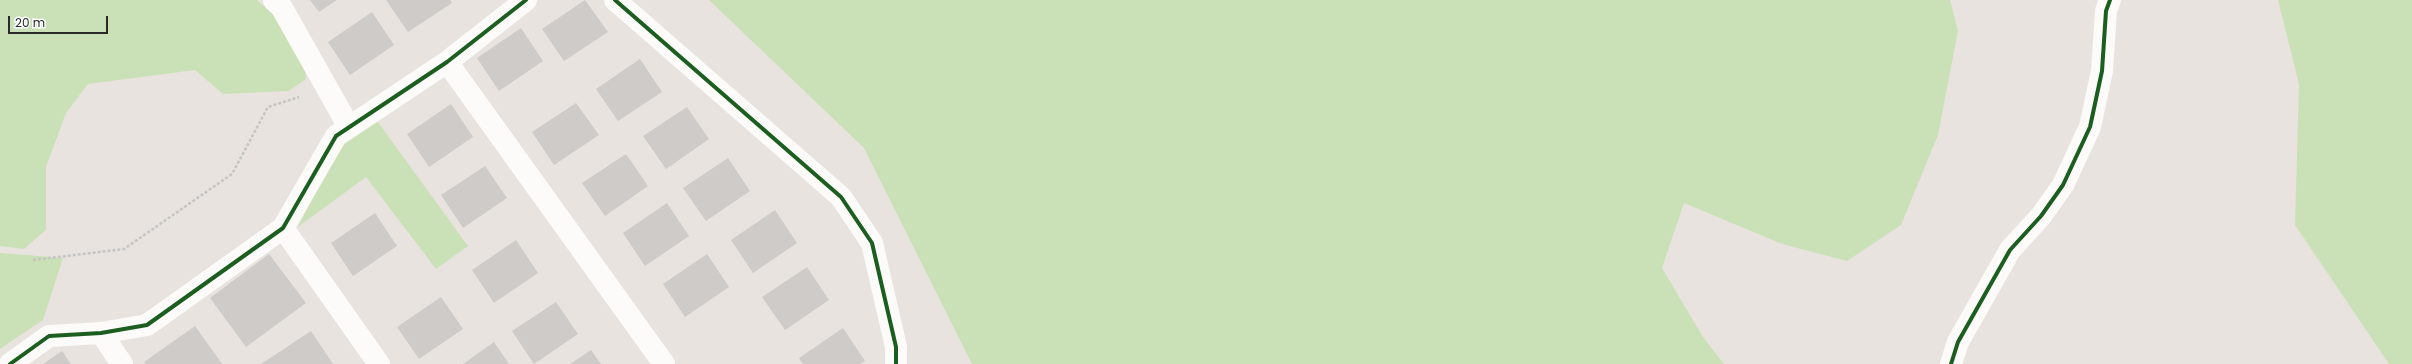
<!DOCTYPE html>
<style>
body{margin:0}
#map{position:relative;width:2412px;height:364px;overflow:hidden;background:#e8e3de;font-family:Poppins,sans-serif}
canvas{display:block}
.scale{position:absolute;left:8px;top:16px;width:100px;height:18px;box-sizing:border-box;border:2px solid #292929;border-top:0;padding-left:5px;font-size:12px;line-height:14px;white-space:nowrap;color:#292929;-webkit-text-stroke:3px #fff;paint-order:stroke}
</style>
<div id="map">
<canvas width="2412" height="364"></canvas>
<div class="scale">20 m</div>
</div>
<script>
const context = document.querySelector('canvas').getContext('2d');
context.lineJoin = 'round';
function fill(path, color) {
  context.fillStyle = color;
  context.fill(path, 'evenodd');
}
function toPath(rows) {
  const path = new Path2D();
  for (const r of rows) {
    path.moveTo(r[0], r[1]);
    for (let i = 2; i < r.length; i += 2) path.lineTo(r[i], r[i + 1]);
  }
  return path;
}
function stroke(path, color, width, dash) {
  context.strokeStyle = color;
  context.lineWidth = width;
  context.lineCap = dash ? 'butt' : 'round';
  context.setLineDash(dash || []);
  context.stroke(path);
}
fill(toPath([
 [0,0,257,0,277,18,304,59,306,79,289,91,223,94,195,70,88,84,66,113,46,167,46,230,24,249,0,246],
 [709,0,1950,0,1958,31,1938,135,1901,225,1847,261,1782,244,1684,203,1662,268,1703,337,1724,364,972,364,864,148],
 [2278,0,2412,0,2412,364,2389,364,2295,225,2299,84],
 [375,118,468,246,436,269,366,177,298,227,340,142],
 [0,253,63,258,43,320,0,349]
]), '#cae1b8');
fill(toPath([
 [310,0,337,0,319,12],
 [386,0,450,0,452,3,408,32],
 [585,0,608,32,564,61,542,29],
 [372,12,394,45,350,75,328,42],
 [521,28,543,61,499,91,477,58],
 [640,59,662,92,618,121,596,89],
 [576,103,599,135,554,165,532,132],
 [451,104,473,137,429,167,407,134],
 [687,107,709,139,666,169,643,136],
 [626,154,648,186,605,216,582,183],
 [728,158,750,191,706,221,683,188],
 [485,166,507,198,463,228,441,195],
 [667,203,689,236,645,266,623,233],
 [775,210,797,243,753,273,731,240],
 [375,213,397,246,353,276,331,243],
 [516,240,538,273,494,303,472,270],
 [269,254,306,303,246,347,210,298],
 [707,254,729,287,685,317,663,284],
 [807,267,829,300,785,330,762,297],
 [441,297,463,329,419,359,397,327],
 [556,302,578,334,534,364,512,331],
 [195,326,222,364,146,364,144,362],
 [843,328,865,361,860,364,803,364,799,358],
 [311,331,333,364,261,364],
 [494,342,509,364,463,364],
 [591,350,601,364,570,364],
 [62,351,71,364,43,364]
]), '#cecbc8');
stroke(toPath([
 [33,260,124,249,232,174,268,107,299,97]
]), '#c6c5c5', 2.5, [3, 2]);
stroke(toPath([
 [274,0,282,8,349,127],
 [615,0,841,197,872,243,896,347,896,364],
 [447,62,664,364],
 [283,228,379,364],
 [101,333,122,364],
 [10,364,49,336,101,333,147,325,283,228,336,136,447,62,526,0],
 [1951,364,1958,342,2010,250,2041,216,2063,185,2090,127,2102,71,2106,11,2110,0]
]), '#fcfbfa', 22);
stroke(toPath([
 [615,0,841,197,872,243,896,347,896,364],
 [10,364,49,336,101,333,147,325,283,228,336,136,447,62,526,0],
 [1951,364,1958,342,2010,250,2041,216,2063,185,2090,127,2102,71,2106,11,2110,0]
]), '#1b5e20', 4);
</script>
